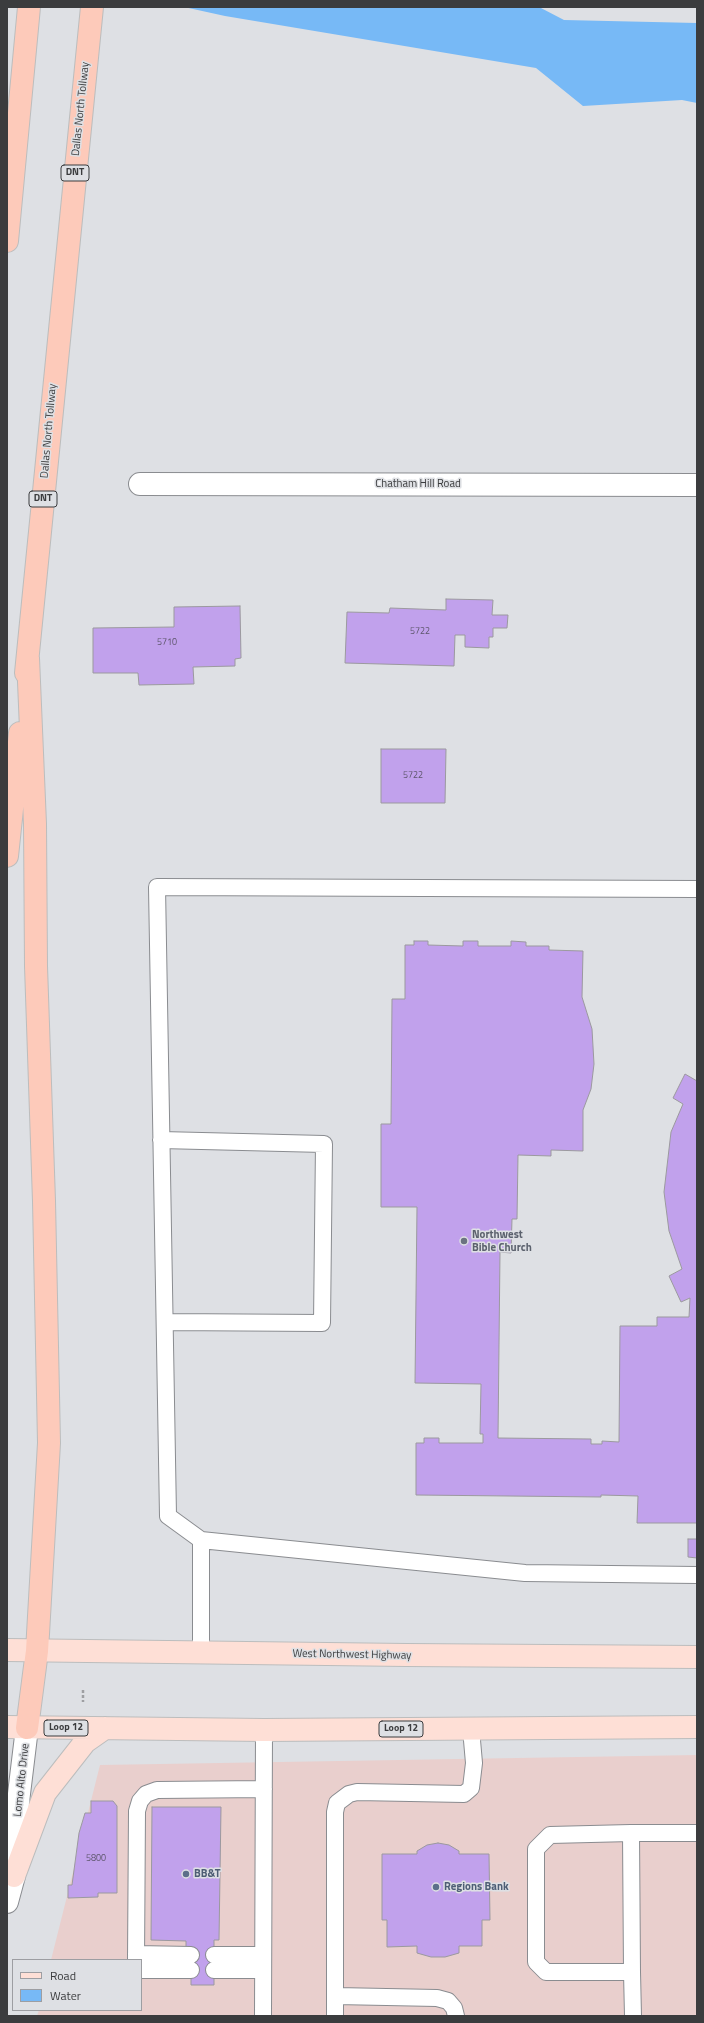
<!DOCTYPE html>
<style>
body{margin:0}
#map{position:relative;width:704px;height:2023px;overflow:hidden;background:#dee0e4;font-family:"Titillium Web",sans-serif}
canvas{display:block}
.frame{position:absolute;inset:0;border:8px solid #3b3c3e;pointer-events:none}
.legend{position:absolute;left:12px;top:1959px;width:130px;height:52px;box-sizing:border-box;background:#dee0e4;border:1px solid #9d9ea2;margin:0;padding:5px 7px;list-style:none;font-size:12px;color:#3b3c3e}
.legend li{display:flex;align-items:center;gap:8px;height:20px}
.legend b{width:20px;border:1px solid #9d9ea2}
</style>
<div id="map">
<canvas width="704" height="2023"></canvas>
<div class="frame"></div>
<ul class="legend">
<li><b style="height:5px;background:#fedfd6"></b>Road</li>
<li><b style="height:11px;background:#77b9f6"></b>Water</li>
</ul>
</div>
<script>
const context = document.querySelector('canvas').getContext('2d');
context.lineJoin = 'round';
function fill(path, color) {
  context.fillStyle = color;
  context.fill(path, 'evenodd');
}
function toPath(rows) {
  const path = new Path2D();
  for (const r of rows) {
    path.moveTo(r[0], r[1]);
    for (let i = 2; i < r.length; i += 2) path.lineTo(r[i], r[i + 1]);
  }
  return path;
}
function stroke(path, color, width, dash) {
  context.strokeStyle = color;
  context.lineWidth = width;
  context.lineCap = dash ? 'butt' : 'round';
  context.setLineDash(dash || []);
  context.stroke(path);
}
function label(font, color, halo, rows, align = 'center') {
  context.font = font + ' "Titillium Web",sans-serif';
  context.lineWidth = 3;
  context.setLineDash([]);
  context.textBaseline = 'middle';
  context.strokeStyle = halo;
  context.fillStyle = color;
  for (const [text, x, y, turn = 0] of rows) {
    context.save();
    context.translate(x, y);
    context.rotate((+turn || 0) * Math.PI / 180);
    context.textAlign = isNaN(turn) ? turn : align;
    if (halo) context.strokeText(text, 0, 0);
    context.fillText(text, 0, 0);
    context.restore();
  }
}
fill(toPath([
 [697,1755,697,2016,37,2016,39,2010,141,2010,141,1960,51,1960,100,1765]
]), '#e9cfcd');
fill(toPath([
 [184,7,539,7,564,20,697,23,697,103,682,100,583,106,536,68,225,16]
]), '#77b9f6');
const building = toPath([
 [446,599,493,600,492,615,508,615,507,628,493,628,493,637,489,637,489,648,465,647,465,635,455,635,454,666,345,663,347,612,389,613,390,608,446,610,446,599],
 [240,606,241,658,235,659,235,666,193,667,194,684,139,685,138,673,93,673,93,628,174,627,174,607,240,606],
 [381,749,446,749,445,803,381,803,381,749],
 [414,941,428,941,428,945,463,946,463,941,478,941,478,946,511,946,511,941,526,942,526,946,549,946,549,950,583,951,582,997,592,1029,594,1064,591,1089,583,1110,583,1151,551,1150,551,1156,518,1155,517,1219,512,1219,511,1253,500,1252,498,1438,591,1439,591,1444,602,1444,602,1441,619,1442,620,1326,657,1326,657,1317,689,1317,690,1298,681,1302,669,1276,682,1269,669,1231,664,1192,671,1132,683,1104,673,1098,685,1074,697,1081,697,1523,637,1523,638,1496,601,1495,601,1497,416,1495,416,1443,424,1443,424,1438,439,1438,439,1443,483,1443,483,1434,480,1434,481,1384,415,1383,417,1207,381,1207,381,1124,391,1124,392,999,405,999,405,945,414,945,414,941],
 [688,1539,697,1539,697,1558,688,1557,688,1539],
 [91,1801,113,1801,117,1806,117,1893,98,1893,98,1897,68,1898,68,1885,72,1885,79,1833,85,1813,91,1813,91,1801],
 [152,1807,221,1807,219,1940,214,1940,214,1985,191,1985,191,1947,186,1947,186,1941,151,1940,152,1807],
 [438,1843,449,1845,459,1851,459,1854,489,1854,490,1920,482,1920,482,1946,459,1946,459,1953,445,1957,431,1957,417,1953,417,1946,387,1947,387,1920,382,1920,382,1854,417,1854,417,1851,427,1845,438,1843]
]);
fill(building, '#c1a1ec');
stroke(building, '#9b999e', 1);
const service = toPath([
 [697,889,157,887,168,1516,201,1540,525,1573,697,1575],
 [161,1140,324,1144,322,1323,165,1322],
 [201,1540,201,1653],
 [631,1833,632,1972,546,1972,536,1962,536,1849,550,1835,631,1833,697,1833],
 [136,1954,191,1955],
 [214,1955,263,1955],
 [136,1960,137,1811,140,1801,146,1794,157,1790,264,1789],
 [141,1970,191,1970],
 [214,1970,263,1970],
 [632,1972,633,2016],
 [336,1996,437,1998,448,2001,454,2008,456,2016],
 [263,2016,264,1730],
 [335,2016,335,1812,337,1803,349,1794,357,1792,464,1794,471,1788,474,1763,471,1729]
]);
const minor = toPath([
 [140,484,697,485]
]);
const secondary = toPath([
 [7,1902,14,1876,18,1802,27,1728]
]);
const primary = toPath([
 [7,1650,407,1655,697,1657],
 [7,1727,264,1730,697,1727],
 [14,1876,45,1793,85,1742,105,1728]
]);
const motorway = toPath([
 [7,241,29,7],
 [26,673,92,7],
 [7,856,20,733],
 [27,1728,37,1651,49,1443,44,1201,36,966,35,824,28,658]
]);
stroke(service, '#8a8c90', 18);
stroke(minor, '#8a8c90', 24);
stroke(secondary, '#8a8c90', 24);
stroke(primary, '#bcbdbd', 24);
stroke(motorway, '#bcbdbd', 24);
stroke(toPath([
 [83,1690,83,1702]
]), '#9e9fa2', 2.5, [3, 2]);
stroke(service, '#fff', 16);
stroke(minor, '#fff', 22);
stroke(secondary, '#fff', 22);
stroke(primary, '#fedfd6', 22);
stroke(motorway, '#fdcaba', 22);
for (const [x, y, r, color] of [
 [464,1241,4,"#6b7280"],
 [186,1874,4,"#5c6f8a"],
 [436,1887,4,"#5c6f8a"]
]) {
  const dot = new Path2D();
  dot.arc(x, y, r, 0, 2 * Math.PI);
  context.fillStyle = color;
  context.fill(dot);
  stroke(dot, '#dee0e4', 1.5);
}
label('9px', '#5c556a', null, [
 ["5722",420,632],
 ["5710",167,643],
 ["5722",413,776],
 ["5800",96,1859]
]);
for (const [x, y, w] of [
 [75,173,28],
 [43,499,28],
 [66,1728,44],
 [401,1729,44]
]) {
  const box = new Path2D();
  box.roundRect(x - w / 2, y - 8, w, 16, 3);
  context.fillStyle = '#dee0e4';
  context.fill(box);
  stroke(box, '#3b3c3e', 1);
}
label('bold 10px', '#3b3c3e', null, [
 ["DNT",75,173],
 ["DNT",43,499],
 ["Loop 12",66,1728],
 ["Loop 12",401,1729]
]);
label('11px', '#3b3c3e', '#dee0e4', [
 ["Dallas North Tollway",81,109,-84],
 ["Dallas North Tollway",49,431,-85],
 ["Chatham Hill Road",418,484],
 ["West Northwest Highway",352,1655,1],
 ["Lomo Alto Drive",22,1780,-84]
]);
label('bold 11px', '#5b616d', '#dee0e4', [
 ["Northwest",472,1235],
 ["Bible Church",472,1248]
], 'left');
label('bold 11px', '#4e5e75', '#dee0e4', [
 ["BB&T",194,1874],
 ["Regions Bank",444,1887]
], 'left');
</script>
